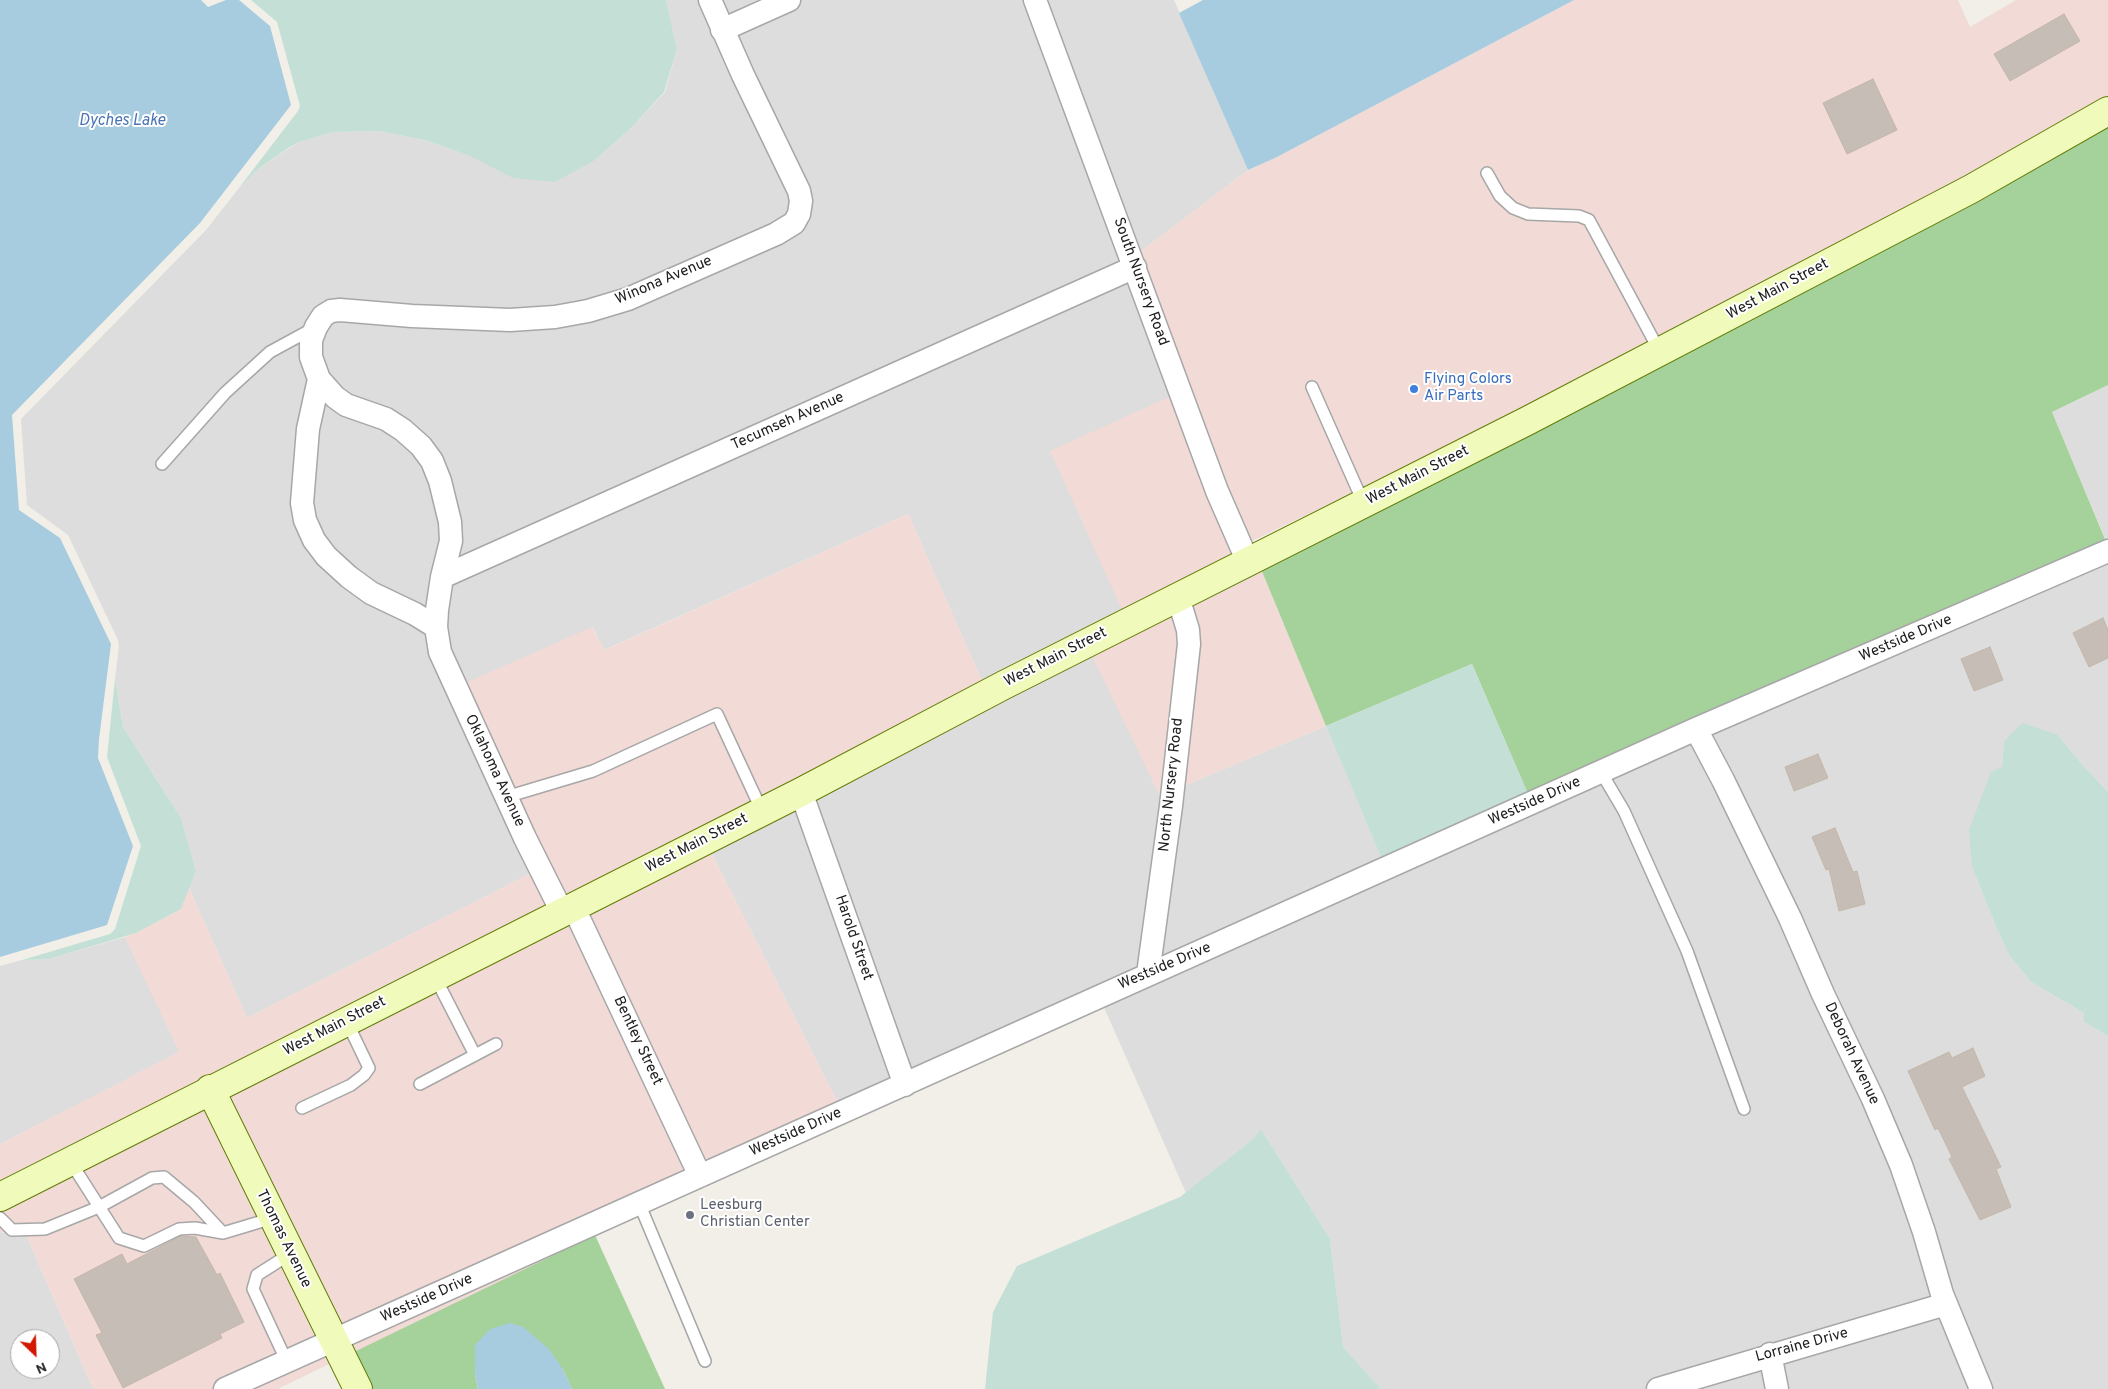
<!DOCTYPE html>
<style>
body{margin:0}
#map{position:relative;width:2108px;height:1389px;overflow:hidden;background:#f1efe7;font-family:Overpass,sans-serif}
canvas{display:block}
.north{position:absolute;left:10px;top:1329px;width:50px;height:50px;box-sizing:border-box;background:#fff;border:1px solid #a6a6a6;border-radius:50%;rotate:156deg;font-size:14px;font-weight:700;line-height:20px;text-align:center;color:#202020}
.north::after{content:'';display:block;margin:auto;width:18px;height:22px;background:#d11700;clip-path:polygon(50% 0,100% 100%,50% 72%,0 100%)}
</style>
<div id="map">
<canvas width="2108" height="1389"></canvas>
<div class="north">N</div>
</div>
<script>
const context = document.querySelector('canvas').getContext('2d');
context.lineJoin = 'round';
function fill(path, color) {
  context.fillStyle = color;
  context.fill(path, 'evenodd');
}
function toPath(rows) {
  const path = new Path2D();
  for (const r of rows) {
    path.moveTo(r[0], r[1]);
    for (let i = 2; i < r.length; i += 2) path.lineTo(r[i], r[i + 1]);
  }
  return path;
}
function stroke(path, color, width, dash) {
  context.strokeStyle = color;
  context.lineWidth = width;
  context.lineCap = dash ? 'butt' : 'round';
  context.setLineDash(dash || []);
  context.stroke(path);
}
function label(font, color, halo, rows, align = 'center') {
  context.font = font + ' Overpass,sans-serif';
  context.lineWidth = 4;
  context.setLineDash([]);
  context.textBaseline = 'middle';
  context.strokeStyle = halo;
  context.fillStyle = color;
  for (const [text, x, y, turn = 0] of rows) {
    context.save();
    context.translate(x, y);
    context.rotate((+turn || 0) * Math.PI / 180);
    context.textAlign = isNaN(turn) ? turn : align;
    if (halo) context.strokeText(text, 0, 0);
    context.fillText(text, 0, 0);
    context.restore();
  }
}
fill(toPath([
 [666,0,1174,0,1248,170,1140,252,1191,387,1123,612,983,683,908,514,604,650,593,627,539,869,247,1018,189,888,196,871,181,818,123,727,115,679,119,646,118,640,68,535,27,505,21,419,206,230,239,188,258,169,299,142,333,132,379,131,425,140,470,156,595,160,632,127,665,92,677,49],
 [2108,385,2108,792,2080,762,2058,735,2004,741,2002,767,1972,867,1997,929,2009,955,2031,982,2084,1013,2084,1022,2108,1036,2108,1389,1381,1389,1343,1347,1330,1239,1261,1129,1252,1140,1186,1193,1103,1005,845,1117,710,850,1093,653,1160,796,1326,726,1389,875,2107,543,2052,412],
 [125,937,180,1052,0,1144,0,966,22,960,49,959],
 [24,1230,93,1389,0,1389,0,1233],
 [20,1339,50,1339,50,1369,20,1369]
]), '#dedddd');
fill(toPath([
 [1574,0,1958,0,1970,27,2016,0,2108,0,2108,98,1966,179,1502,421,1250,542,1252,548,1123,612,1050,451,1191,387,1140,252,1248,170,1277,157],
 [908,514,983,683,796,782,0,1184,0,1144,179,1052,125,937,136,933,181,909,189,888,247,1018,539,869,461,685,592,627,605,650],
 [1261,569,1326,726,1160,796,1091,654],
 [710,850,845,1117,351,1354,223,1095],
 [206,1104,333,1362,278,1389,93,1389,24,1230,0,1233,0,1209]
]), '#f2dad6');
fill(toPath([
 [2108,123,2108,385,2052,412,2107,544,1534,808,1472,664,1326,726,1261,569],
 [595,1235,665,1389,572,1389,562,1368,475,1374,478,1389,371,1389,354,1352]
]), '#a5d19b');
fill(toPath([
 [251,0,666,0,677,49,664,92,632,127,595,160,555,182,513,178,470,156,425,140,379,131,333,132,299,142,290,147,258,169,239,188,298,111,300,106,277,22],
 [1472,664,1534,808,1389,876,1326,726],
 [115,679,123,727,181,818,196,871,181,909,136,933,49,959,22,960,110,934,115,929,141,846,107,757],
 [2022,723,2058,735,2080,762,2108,792,2108,1036,2084,1022,2084,1013,2031,982,2009,955,1997,929,1972,867,1969,830,1991,772,2002,767,2004,741],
 [1261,1129,1330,1239,1343,1347,1381,1389,985,1389,993,1312,1017,1266,1180,1197,1252,1140]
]), '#c3dfd6');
fill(toPath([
 [0,0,201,0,208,7,226,0,239,0,270,26,291,105,200,223,12,415,19,510,60,538,111,644,99,739,98,758,133,846,107,925,0,957],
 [1203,0,1574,0,1277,157,1248,170,1179,13],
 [510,1323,523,1327,549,1349,562,1368,572,1389,478,1389,475,1374,475,1345,490,1329]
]), '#a7ccdf');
const building = toPath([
 [2064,14,2080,41,2010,81,1994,54,2064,14],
 [1873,79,1897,130,1847,154,1823,103,1873,79],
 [2103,618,2108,630,2108,658,2089,667,2073,633,2103,618],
 [1990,647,2003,680,1974,691,1961,659,1990,647],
 [1818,754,1828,778,1794,791,1785,767,1818,754],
 [1835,828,1853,872,1857,871,1865,904,1839,911,1829,869,1826,870,1812,837,1835,828],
 [1973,1048,1985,1076,1962,1087,2001,1167,1996,1169,2011,1207,1980,1220,1949,1159,1952,1157,1938,1128,1935,1130,1908,1071,1949,1052,1952,1058,1973,1048],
 [181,1236,196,1237,217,1275,220,1273,244,1322,220,1334,222,1338,123,1388,96,1335,102,1333,74,1279,122,1254,127,1264,181,1236]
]);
fill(building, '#c6beb6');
stroke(building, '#c3b7a9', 1);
const lane = toPath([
 [1487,173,1500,196,1513,208,1528,214,1579,216,1589,220,1660,352],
 [1312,387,1364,504],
 [162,464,225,393,270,352,314,328],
 [1601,772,1624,811,1687,951,1744,1109],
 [506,797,593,771,717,714,762,811],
 [435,977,475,1055],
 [420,1084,496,1044],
 [302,1108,351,1085,364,1075,369,1068,347,1022],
 [70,1161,119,1238,144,1246,179,1229,195,1228,223,1233,273,1218],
 [639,1203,705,1361],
 [0,1218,12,1230,45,1229,99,1207,152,1178,164,1177,194,1202,223,1233],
 [287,1362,253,1289,257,1275,290,1254]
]);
const street = toPath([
 [1035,0,1217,491,1248,562],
 [722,30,789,0],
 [319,379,308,429,302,503,305,520,314,540,326,556,349,577,371,593,415,614,436,627],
 [442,577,1135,267],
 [1696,729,1723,780,1790,918,1823,994,1873,1099,1901,1165,1924,1232,1942,1294,1981,1389],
 [801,792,905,1085],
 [573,906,700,1176],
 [562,912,525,838,440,652,436,627,437,610,442,577,451,541,450,522,440,481,432,461,421,446,403,430,386,419,346,405,335,397,319,379,311,357,311,340,316,327,323,316,331,311,340,310,412,316,510,320,555,317,588,311,628,299,776,234,794,223,799,214,801,201,799,191,743,75,710,0],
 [1148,974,1171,806,1189,644,1188,630,1178,597],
 [1770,1354,1777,1389],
 [225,1389,1696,729,2108,551],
 [1658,1389,1946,1304]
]);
const secondary = toPath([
 [210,1089,358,1389],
 [0,1197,801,792,1004,685,1527,421,1971,189,2108,111]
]);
stroke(lane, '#a7a7a7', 14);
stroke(street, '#a7a7a7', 25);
stroke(secondary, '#617c03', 30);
stroke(lane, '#fff', 11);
stroke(street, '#fff', 22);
stroke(secondary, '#f0fbbb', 28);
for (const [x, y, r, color] of [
 [1414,389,5,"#3f7fe0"],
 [690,1215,5,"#6b7280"]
]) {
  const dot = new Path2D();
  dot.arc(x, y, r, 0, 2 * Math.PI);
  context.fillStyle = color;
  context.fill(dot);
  stroke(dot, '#fff', 2);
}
label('15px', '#202020', '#fff', [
 ["Winona Avenue",664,281,-23],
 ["South Nursery Road",1140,282,70],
 ["West Main Street",1778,290,-28],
 ["Tecumseh Avenue",788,422,-24],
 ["West Main Street",1418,476,-27],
 ["Westside Drive",1906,639,-23],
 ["West Main Street",1056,658,-27],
 ["Oklahoma Avenue",494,771,65],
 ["North Nursery Road",1172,785,-84],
 ["Westside Drive",1535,802,-24],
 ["West Main Street",697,844,-27],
 ["Harold Street",853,938,71],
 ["Westside Drive",1165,967,-23],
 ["West Main Street",335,1027,-27],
 ["Bentley Street",637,1041,65],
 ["Deborah Avenue",1851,1054,65],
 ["Westside Drive",796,1133,-24],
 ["Thomas Avenue",283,1239,64],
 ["Westside Drive",427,1299,-24],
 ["Lorraine Drive",1802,1346,-15]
]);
label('15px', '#366cbe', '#fff', [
 ["Flying Colors",1424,380],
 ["Air Parts",1424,397]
], 'left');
label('15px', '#5b616d', '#fff', [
 ["Leesburg",700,1206],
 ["Christian Center",700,1223]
], 'left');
label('italic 16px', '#4a73b3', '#fff', [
 ["Dyches Lake",122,122]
]);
</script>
